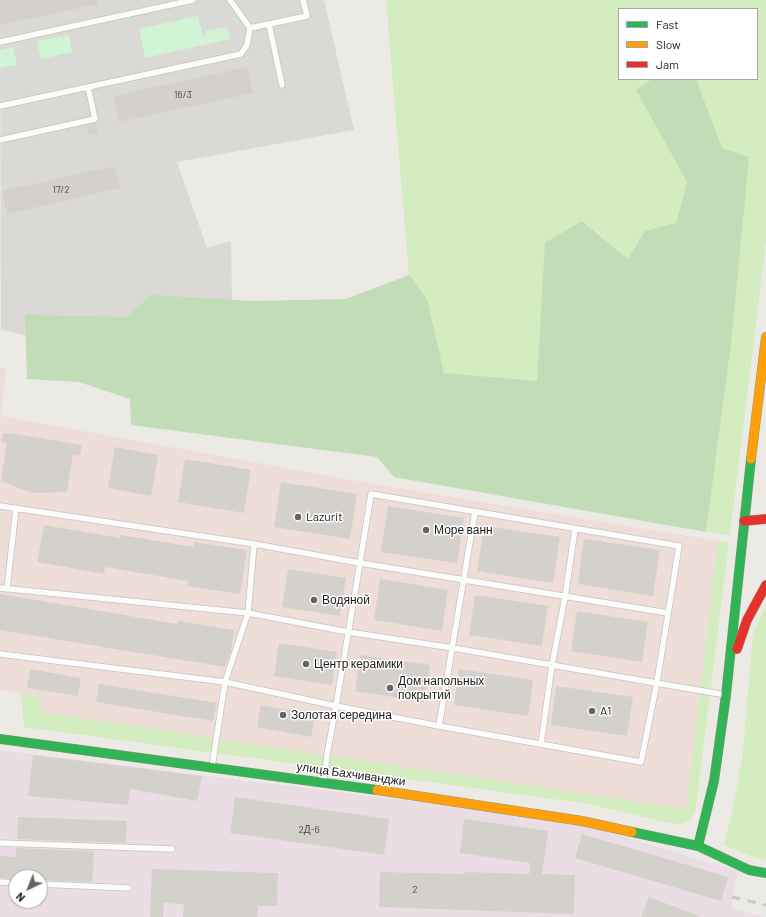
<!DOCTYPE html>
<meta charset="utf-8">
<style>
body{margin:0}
#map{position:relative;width:766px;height:917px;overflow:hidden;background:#eceae4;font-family:Barlow,sans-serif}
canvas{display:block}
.legend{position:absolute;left:618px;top:8px;width:140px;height:72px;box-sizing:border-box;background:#fff;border:1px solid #a4a4a4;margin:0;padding:5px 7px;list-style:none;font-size:12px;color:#1c1c1c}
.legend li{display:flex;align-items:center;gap:8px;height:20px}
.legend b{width:20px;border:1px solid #a4a4a4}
.north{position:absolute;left:8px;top:869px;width:40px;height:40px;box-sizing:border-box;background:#fff;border:1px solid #a4a4a4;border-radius:50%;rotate:223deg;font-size:11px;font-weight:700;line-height:16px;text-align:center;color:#1c1c1c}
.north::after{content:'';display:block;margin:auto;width:14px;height:18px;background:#656462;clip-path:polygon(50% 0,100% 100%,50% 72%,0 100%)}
</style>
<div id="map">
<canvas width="766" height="917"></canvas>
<ul class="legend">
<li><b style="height:5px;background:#30b455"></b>Fast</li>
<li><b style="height:5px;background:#ff9f0a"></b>Slow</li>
<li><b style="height:5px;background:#e5322d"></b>Jam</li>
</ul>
<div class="north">N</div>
</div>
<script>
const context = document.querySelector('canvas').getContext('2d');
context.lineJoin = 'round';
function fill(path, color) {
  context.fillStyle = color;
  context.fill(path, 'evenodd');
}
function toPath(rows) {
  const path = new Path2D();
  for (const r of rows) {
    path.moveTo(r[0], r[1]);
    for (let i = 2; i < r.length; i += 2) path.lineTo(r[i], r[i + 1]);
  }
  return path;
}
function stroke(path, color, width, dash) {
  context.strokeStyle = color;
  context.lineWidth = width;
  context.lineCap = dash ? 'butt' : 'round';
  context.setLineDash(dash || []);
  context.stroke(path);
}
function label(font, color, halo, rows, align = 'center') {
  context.font = font + ' Barlow,sans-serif';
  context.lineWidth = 3;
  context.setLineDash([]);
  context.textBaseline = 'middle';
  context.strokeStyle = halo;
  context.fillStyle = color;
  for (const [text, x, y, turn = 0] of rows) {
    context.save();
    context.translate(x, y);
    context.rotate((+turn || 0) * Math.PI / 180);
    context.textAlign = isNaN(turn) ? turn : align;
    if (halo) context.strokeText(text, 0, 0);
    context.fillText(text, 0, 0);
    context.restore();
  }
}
fill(toPath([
 [0,0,324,0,354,130,177,162,207,248,231,241,233,367,153,362,1,330]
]), '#dad9d6');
fill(toPath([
 [0,368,6,369,1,416,368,483,718,541,686,809,39,712,40,697,0,690]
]), '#efddd8');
fill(toPath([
 [0,750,570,821,738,871,732,897,732,909,765,917,0,917],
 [16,877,40,877,40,901,16,901]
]), '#eadde3');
fill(toPath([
 [386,0,766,0,766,241,730,535,706,532,731,344,722,148,696,79,757,79,757,9,619,9,619,79,652,79,637,90,687,182,676,224,645,231,628,259,583,221,546,243,537,381,443,374,427,299,409,275],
 [718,541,729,543,699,783,695,812,690,821,682,824,670,823,583,803,24,727,21,694,40,697,40,712,686,809],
 [766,606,766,860,745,854,724,845,733,808,743,753,753,633]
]), '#d3ecc0');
fill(toPath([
 [652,79,696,79,722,148,749,157,731,344,706,532,394,477,377,457,131,425,130,399,79,382,27,379,25,315,127,317,151,295,253,301,346,299,409,275,427,299,444,373,537,381,545,243,582,221,628,259,645,231,676,223,687,182,636,90]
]), '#c1dcb7');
fill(toPath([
 [198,16,203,37,206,37,205,31,227,27,230,39,145,58,139,29],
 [69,35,72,52,41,59,37,41],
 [13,47,17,65,0,68,0,50]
]), '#d0f4d4');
fill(toPath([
 [0,0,97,0,98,4,0,25],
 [247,67,253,93,119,122,114,96],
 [96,123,98,133,89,135,87,125],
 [115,166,120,188,7,214,2,191],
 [3,433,10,434,10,433,82,445,80,456,73,454,67,492,32,493,1,481,7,443,1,442],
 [115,447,158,455,151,496,108,488],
 [185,459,251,470,244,513,178,502],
 [281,482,357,494,350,539,274,527],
 [388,506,464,518,457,563,381,552],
 [44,525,120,538,121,535,193,547,194,542,247,550,240,594,187,586,188,581,105,567,104,574,37,562],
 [484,526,560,537,553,583,477,571],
 [584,539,660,550,653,596,578,584],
 [288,569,346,578,340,616,282,607],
 [380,579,448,590,442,631,374,620],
 [0,594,177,624,178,621,234,630,231,651,225,667,0,630],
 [475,595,548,606,542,646,469,635],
 [577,611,648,622,642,662,571,651],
 [279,643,337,652,332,685,274,676],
 [360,655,430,665,424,702,355,691],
 [30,669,81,678,78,696,27,688],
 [459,669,533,680,528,716,454,705],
 [99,684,217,703,213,721,96,702],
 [556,686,633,697,627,736,551,725],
 [261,705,315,715,311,737,257,727],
 [33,755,202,776,197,801,130,789,128,805,28,796],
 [235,797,389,819,384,855,230,833],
 [18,817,127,821,126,843,17,839],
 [464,819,548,831,542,874,575,875,574,914,379,907,380,872,465,874,465,872,529,874,530,863,460,853],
 [582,834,728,877,721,901,575,858],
 [16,848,94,851,92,882,40,880,40,877,16,877,16,879,0,878,0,856,16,857],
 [152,869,278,873,277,906,258,906,257,917,183,917,184,904,164,903,163,917,150,917],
 [649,897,699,916,699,917,641,917]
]), '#d4d1cd');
const lane = toPath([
 [230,0,250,28],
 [269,24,282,85],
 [0,42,193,0],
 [0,106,241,54,247,45,250,28,307,16,303,0],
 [0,140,95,119,88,87],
 [0,506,254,544,360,563,668,613],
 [0,588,248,613,348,632,453,648,726,695],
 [7,589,16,508],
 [0,654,225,682,336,706,439,726,641,762,657,682,679,546,371,494,360,563,336,706,327,755,324,781],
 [439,726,475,512],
 [541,744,552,665,565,597,575,529],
 [212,767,225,682,248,613,254,544],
 [0,843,172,849],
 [0,882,16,883],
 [40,884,129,888]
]);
const fast = toPath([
 [0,739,377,790],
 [632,832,698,846,749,870,766,873],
 [698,846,714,781,726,695,751,459]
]);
const slow = toPath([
 [751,459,766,337],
 [377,790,582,821,632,832]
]);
const jam = toPath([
 [744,521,766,519],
 [737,649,747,620,766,585]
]);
stroke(lane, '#c4c3c0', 7);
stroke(fast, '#91957c', 10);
stroke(slow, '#91957c', 10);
stroke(jam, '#91957c', 10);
stroke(lane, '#fcfcfb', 5.5);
stroke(fast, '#30b455', 9);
stroke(slow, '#ff9f0a', 9);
stroke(jam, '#e5322d', 9);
stroke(toPath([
 [732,897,766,905]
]), '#c9c9c8', 3, [8, 8]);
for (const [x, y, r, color] of [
 [298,517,4,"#656462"],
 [426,530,4,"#656462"],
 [314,600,4,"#656462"],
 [306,664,4,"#656462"],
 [390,688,4,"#656462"],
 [592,711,4,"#656462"],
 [283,715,4,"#656462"]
]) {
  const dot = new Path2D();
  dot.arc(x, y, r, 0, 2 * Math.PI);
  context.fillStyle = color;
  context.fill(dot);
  stroke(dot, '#fff', 1.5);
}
label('10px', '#4a4948', null, [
 ["16/3",183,95],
 ["17/2",61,190],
 ["2Д-6",309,830],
 ["2",415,890]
]);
label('12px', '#1c1c1c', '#fff', [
 ["Lazurit",306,517],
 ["Море ванн",434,530],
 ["Водяной",322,600],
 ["Центр керамики",314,664],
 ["Дом напольных",398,681],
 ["покрытий",398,695],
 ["A1",600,711],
 ["Золотая середина",291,715]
], 'left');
label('12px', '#1c1c1c', '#fff', [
 ["улица Бахчиванджи",351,774,8]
]);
</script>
